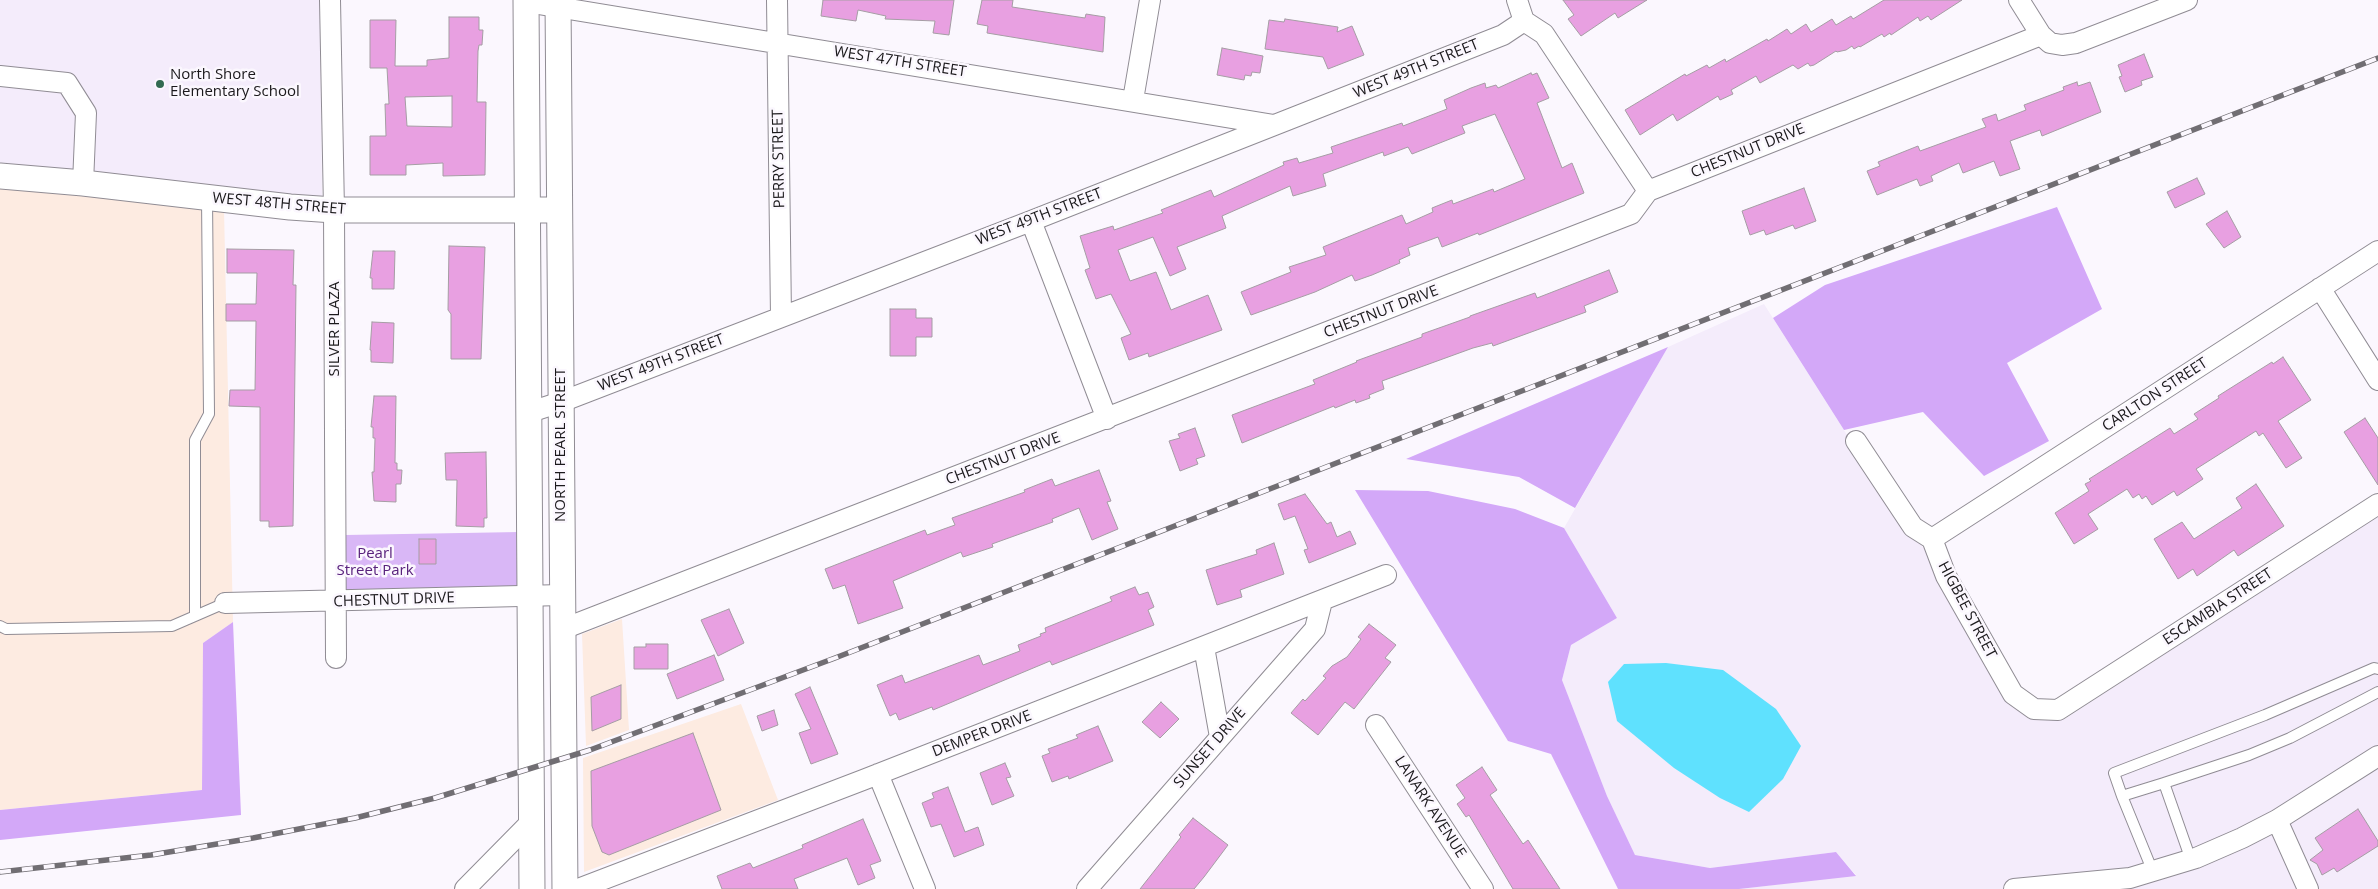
<!DOCTYPE html>
<style>
body{margin:0}
canvas{display:block;background:#fbf7fe}
</style>
<canvas width="2378" height="889"></canvas>
<script>
const context = document.querySelector('canvas').getContext('2d');
context.lineJoin = 'round';
function fill(path, color) {
  context.fillStyle = color;
  context.fill(path, 'evenodd');
}
function toPath(rows) {
  const path = new Path2D();
  for (const r of rows) {
    path.moveTo(r[0], r[1]);
    for (let i = 2; i < r.length; i += 2) path.lineTo(r[i], r[i + 1]);
  }
  return path;
}
function stroke(path, color, width, dash) {
  context.strokeStyle = color;
  context.lineWidth = width;
  context.lineCap = dash ? 'butt' : 'round';
  context.setLineDash(dash || []);
  context.stroke(path);
}
function label(font, color, halo, rows, align = 'center') {
  context.font = font + ' "Open Sans",sans-serif';
  context.lineWidth = 5;
  context.setLineDash([]);
  context.textBaseline = 'middle';
  context.strokeStyle = halo;
  context.fillStyle = color;
  for (const [text, x, y, turn = 0] of rows) {
    context.save();
    context.translate(x, y);
    context.rotate((+turn || 0) * Math.PI / 180);
    context.textAlign = isNaN(turn) ? turn : align;
    if (halo) context.strokeText(text, 0, 0);
    context.fillText(text, 0, 0);
    context.restore();
  }
}
fill(toPath([
 [0,188,224,209,233,622,203,643,202,790,0,810],
 [622,619,629,730,586,746,582,634],
 [741,704,778,800,584,872,583,758]
]), '#fdebe1');
fill(toPath([
 [0,0,320,0,322,200,0,168],
 [1764,304,1906,528,1927,552,2033,713,2065,719,2378,515,2378,889,1739,889,1856,875,1836,852,1710,868,1635,855,1607,796,1562,680,1571,645,1617,618,1564,528,1668,347]
]), '#f4ecfb');
fill(toPath([
 [520,532,520,587,346,593,345,535]
]), '#d9b7f6');
fill(toPath([
 [2057,207,2102,309,2007,363,2049,441,1984,476,1923,412,1844,430,1773,318,1825,285],
 [1668,347,1575,508,1519,477,1406,459],
 [1355,490,1428,491,1515,509,1564,528,1617,618,1571,645,1562,680,1607,796,1635,855,1710,868,1836,852,1856,876,1739,889,1618,889,1551,754,1508,741],
 [233,622,241,815,0,840,0,810,202,790,203,643]
]), '#d3a8f8');
fill(toPath([
 [1666,663,1723,670,1776,709,1801,746,1783,779,1749,812,1720,798,1674,768,1617,721,1608,682,1624,664]
]), '#5fe1fe');
const building = toPath([
 [823,0,954,0,949,35,933,33,935,21,885,19,886,16,858,10,856,21,821,16,823,0],
 [982,0,1013,0,1012,7,1085,18,1086,14,1105,17,1103,52,987,33,988,26,977,24,982,0],
 [1563,0,1647,0,1618,18,1615,13,1581,36,1568,19,1574,15,1563,0],
 [1884,0,1962,0,1931,20,1928,16,1920,21,1918,17,1891,35,1890,33,1884,37,1882,34,1860,47,1859,46,1854,49,1852,46,1846,50,1837,52,1836,51,1814,65,1810,66,1808,63,1798,69,1793,65,1760,83,1756,76,1731,90,1733,94,1720,100,1718,96,1677,121,1673,114,1640,135,1625,110,1685,74,1686,76,1707,65,1709,68,1725,59,1726,62,1767,39,1768,41,1787,29,1791,34,1806,24,1811,32,1832,19,1836,25,1851,16,1853,19,1884,0],
 [449,17,479,17,479,30,483,30,482,45,479,45,478,51,477,102,486,102,485,175,443,176,443,163,406,165,406,175,370,175,370,136,386,136,385,104,389,104,387,68,370,68,370,20,396,20,395,66,427,66,427,60,449,58,449,17],
 [452,96,452,127,407,126,405,97,452,96],
 [1285,19,1338,27,1337,32,1352,26,1364,55,1328,69,1323,57,1265,49,1269,20,1284,22,1285,19],
 [1222,48,1263,56,1260,73,1252,72,1251,76,1245,75,1244,80,1217,75,1222,48],
 [2144,54,2153,77,2141,81,2142,85,2125,92,2119,77,2122,76,2118,65,2144,54],
 [1531,73,1532,75,1537,73,1549,98,1537,103,1562,168,1572,163,1584,193,1479,235,1478,233,1442,247,1438,237,1408,248,1410,255,1399,260,1400,263,1372,275,1355,281,1352,275,1315,292,1251,315,1241,292,1291,272,1289,267,1326,255,1323,247,1402,215,1406,224,1433,212,1432,208,1452,200,1453,204,1493,189,1494,192,1525,179,1495,114,1462,126,1465,133,1412,154,1408,147,1384,156,1383,152,1323,174,1326,186,1293,196,1290,186,1222,216,1226,228,1177,247,1186,269,1170,276,1153,237,1118,250,1130,281,1156,272,1171,310,1208,295,1222,330,1149,357,1148,353,1129,360,1121,338,1131,334,1111,294,1096,299,1085,270,1090,268,1080,236,1113,226,1114,230,1163,213,1161,210,1211,190,1214,197,1284,165,1283,162,1297,158,1299,163,1333,153,1331,147,1402,123,1403,126,1447,109,1444,100,1471,88,1485,83,1486,88,1496,85,1498,88,1531,73],
 [2077,82,2078,86,2090,82,2101,112,2042,136,2040,130,2010,141,2020,169,2000,176,1994,161,1963,173,1959,163,1931,176,1933,181,1920,186,1917,179,1877,195,1867,171,1880,166,1878,162,1918,146,1920,151,1986,127,1982,119,1996,114,1998,121,2026,110,2024,105,2064,90,2063,87,2077,82],
 [2197,178,2205,194,2175,208,2167,192,2197,178],
 [1804,188,1816,221,1795,229,1793,225,1766,235,1764,230,1750,235,1742,211,1804,188],
 [2227,211,2241,237,2224,248,2206,224,2227,211],
 [449,246,485,247,481,359,451,359,451,314,448,310,449,246],
 [227,249,294,250,293,285,296,285,293,526,269,527,269,521,260,521,260,407,229,406,230,390,255,390,256,321,226,321,226,304,256,304,257,273,227,273,227,249],
 [373,251,395,251,394,289,372,289,372,278,370,278,373,251],
 [1609,270,1618,292,1584,306,1586,312,1493,346,1492,343,1473,348,1382,381,1384,389,1369,395,1370,398,1356,403,1355,400,1335,408,1334,406,1242,443,1232,415,1315,384,1313,380,1357,362,1356,361,1422,337,1422,334,1470,317,1470,316,1535,293,1537,298,1609,270],
 [890,309,916,309,916,318,932,318,932,337,916,337,916,356,890,356,890,309],
 [372,322,394,323,393,363,371,362,371,350,370,350,372,322],
 [2283,357,2311,400,2278,421,2302,458,2286,468,2263,433,2259,436,2256,431,2196,469,2203,479,2177,496,2174,491,2152,505,2146,496,2142,499,2139,494,2133,498,2127,489,2088,514,2098,529,2074,544,2055,513,2089,491,2085,484,2091,481,2089,479,2170,428,2174,434,2198,419,2194,414,2219,398,2218,396,2272,362,2273,364,2283,357],
 [374,396,396,396,395,463,397,463,397,470,402,470,401,484,396,484,396,502,374,501,372,472,374,472,375,438,373,438,373,427,371,427,374,396],
 [2365,418,2378,438,2378,485,2344,432,2365,418],
 [1195,428,1205,456,1196,459,1198,464,1180,471,1169,441,1180,438,1178,434,1195,428],
 [486,452,487,518,484,518,484,527,456,526,457,480,446,480,445,453,486,452],
 [1099,470,1111,501,1107,502,1118,529,1092,540,1079,508,1052,519,1053,522,992,544,993,547,963,557,961,552,893,581,903,608,858,624,845,585,833,589,825,569,925,530,927,535,955,525,952,518,1025,492,1024,490,1052,479,1055,486,1099,470],
 [2256,484,2284,526,2238,556,2234,550,2197,576,2193,569,2178,579,2154,539,2182,522,2194,539,2242,508,2236,498,2256,484],
 [1305,494,1327,524,1331,522,1337,537,1350,531,1356,544,1309,563,1304,550,1308,549,1295,516,1284,520,1278,504,1305,494],
 [419,539,436,539,436,564,419,564,419,539],
 [1274,543,1284,574,1240,590,1242,597,1217,605,1206,570,1257,554,1256,550,1274,543],
 [1135,587,1139,595,1148,592,1154,607,1148,610,1154,625,1052,665,1050,661,933,710,932,707,899,720,896,713,890,716,877,685,902,675,905,683,979,655,983,665,1020,651,1018,645,1041,636,1040,634,1046,632,1045,628,1112,601,1110,597,1135,587],
 [729,609,744,643,718,656,701,620,729,609],
 [1369,624,1396,645,1385,658,1391,662,1354,709,1345,702,1318,735,1291,713,1303,699,1305,701,1326,678,1323,676,1332,666,1347,657,1361,639,1358,637,1369,624],
 [646,644,668,644,668,669,634,669,634,647,646,647,646,644],
 [714,655,724,680,677,699,667,674,714,655],
 [621,685,621,719,592,731,591,697,621,685],
 [810,687,838,754,811,764,799,733,811,729,795,694,810,687],
 [1161,702,1179,719,1160,738,1142,722,1161,702],
 [774,710,778,725,762,731,757,716,774,710],
 [1098,726,1113,761,1069,779,1068,776,1052,782,1042,756,1050,753,1048,749,1078,738,1076,735,1098,726],
 [693,733,721,810,609,855,602,852,592,826,591,771,693,733],
 [1005,763,1011,777,1006,778,1014,796,992,805,980,773,1005,763],
 [1482,767,1497,790,1490,795,1523,844,1528,840,1560,889,1513,889,1469,815,1466,817,1457,804,1465,798,1456,785,1482,767],
 [948,787,965,832,978,827,984,845,954,857,941,824,931,827,922,803,934,798,932,793,948,787],
 [2358,809,2378,841,2378,846,2337,872,2334,868,2322,875,2317,864,2310,860,2323,850,2315,838,2358,809],
 [1193,818,1228,845,1204,877,1194,889,1140,889,1181,837,1179,835,1193,818],
 [863,819,881,861,870,865,875,878,858,885,847,858,794,879,798,889,722,889,717,876,750,863,753,868,803,848,802,845,863,819]
]);
fill(building, '#e8a0e1');
stroke(building, '#a59da4', 1);
const service = toPath([
 [195,616,195,440,209,414,207,198],
 [0,626,6,629,172,626,225,603],
 [2122,796,2114,773,2265,715,2374,668,2378,669],
 [2191,860,2164,783,2249,755,2290,738,2378,692],
 [2153,872,2122,796,2164,783]
]);
const minor = toPath([
 [330,0,334,210,336,658],
 [777,0,781,317],
 [2019,0,2041,35],
 [526,2,1274,125],
 [1524,21,1544,34,1648,191],
 [0,76,67,83,86,113,83,183],
 [1133,100,1150,0],
 [1031,221,1107,419],
 [2320,288,2378,380],
 [530,412,561,402,1031,221,1503,35,1524,21,1517,0],
 [1856,441,1913,527,1932,539,1946,576,2013,694,2034,709,2058,710,2378,504],
 [1932,539,2378,251],
 [225,603,563,595],
 [563,629,1631,214,1648,191,2041,35,2050,43,2062,45,2076,43,2187,0],
 [1204,647,1220,737],
 [1376,725,1483,889],
 [878,774,925,889],
 [2277,820,2308,889],
 [465,889,532,821],
 [578,889,863,780,1386,575],
 [1087,889,1315,629,1322,601],
 [2014,889,2130,878,2196,858,2242,838,2277,820,2378,756]
]);
const tertiary = toPath([
 [526,0,532,889],
 [558,0,565,889],
 [0,176,83,183,290,207,334,210,546,210]
]);
stroke(service, '#908c94', 12);
stroke(minor, '#908c94', 22);
stroke(tertiary, '#908c94', 27);
stroke(service, '#fff', 10);
stroke(minor, '#fff', 20);
stroke(tertiary, '#fff', 25);
const rail = toPath([
 [0,872,151,855,253,838,355,818,435,798,590,750,835,658,2378,58]
]);
stroke(rail, '#716e73', 5.5);
stroke(rail, '#fbf7fe', 4, [11]);
for (const [x, y, r, color] of [
 [160,84,5,"#326a51"]
]) {
  const dot = new Path2D();
  dot.arc(x, y, r, 0, 2 * Math.PI);
  context.fillStyle = color;
  context.fill(dot);
  stroke(dot, '#fbf7fe', 2);
}
label('15px', '#1b191c', '#fbf7fe', [
 ["WEST 47TH STREET",900,62,9],
 ["WEST 49TH STREET",1416,69,-22],
 ["CHESTNUT DRIVE",1748,151,-22],
 ["PERRY STREET",779,159,-91],
 ["WEST 48TH STREET",279,204,5],
 ["WEST 49TH STREET",1039,217,-21],
 ["CHESTNUT DRIVE",1381,312,-21],
 ["SILVER PLAZA",335,329,-90],
 ["WEST 49TH STREET",661,363,-21],
 ["CARLTON STREET",2155,395,-33],
 ["NORTH PEARL STREET",561,445,-90],
 ["CHESTNUT DRIVE",1003,459,-21],
 ["CHESTNUT DRIVE",394,600,-2],
 ["ESCAMBIA STREET",2218,607,-33],
 ["HIGBEE STREET",1967,610,62],
 ["DEMPER DRIVE",982,734,-21],
 ["SUNSET DRIVE",1210,748,-49],
 ["LANARK AVENUE",1430,807,57]
]);
label('15px', '#1b191c', '#fbf7fe', [
 ["North Shore",170,75],
 ["Elementary School",170,92]
], 'left');
label('15px', '#58217c', '#fbf7fe', [
 ["Pearl",375,554],
 ["Street Park",375,571]
]);
</script>
